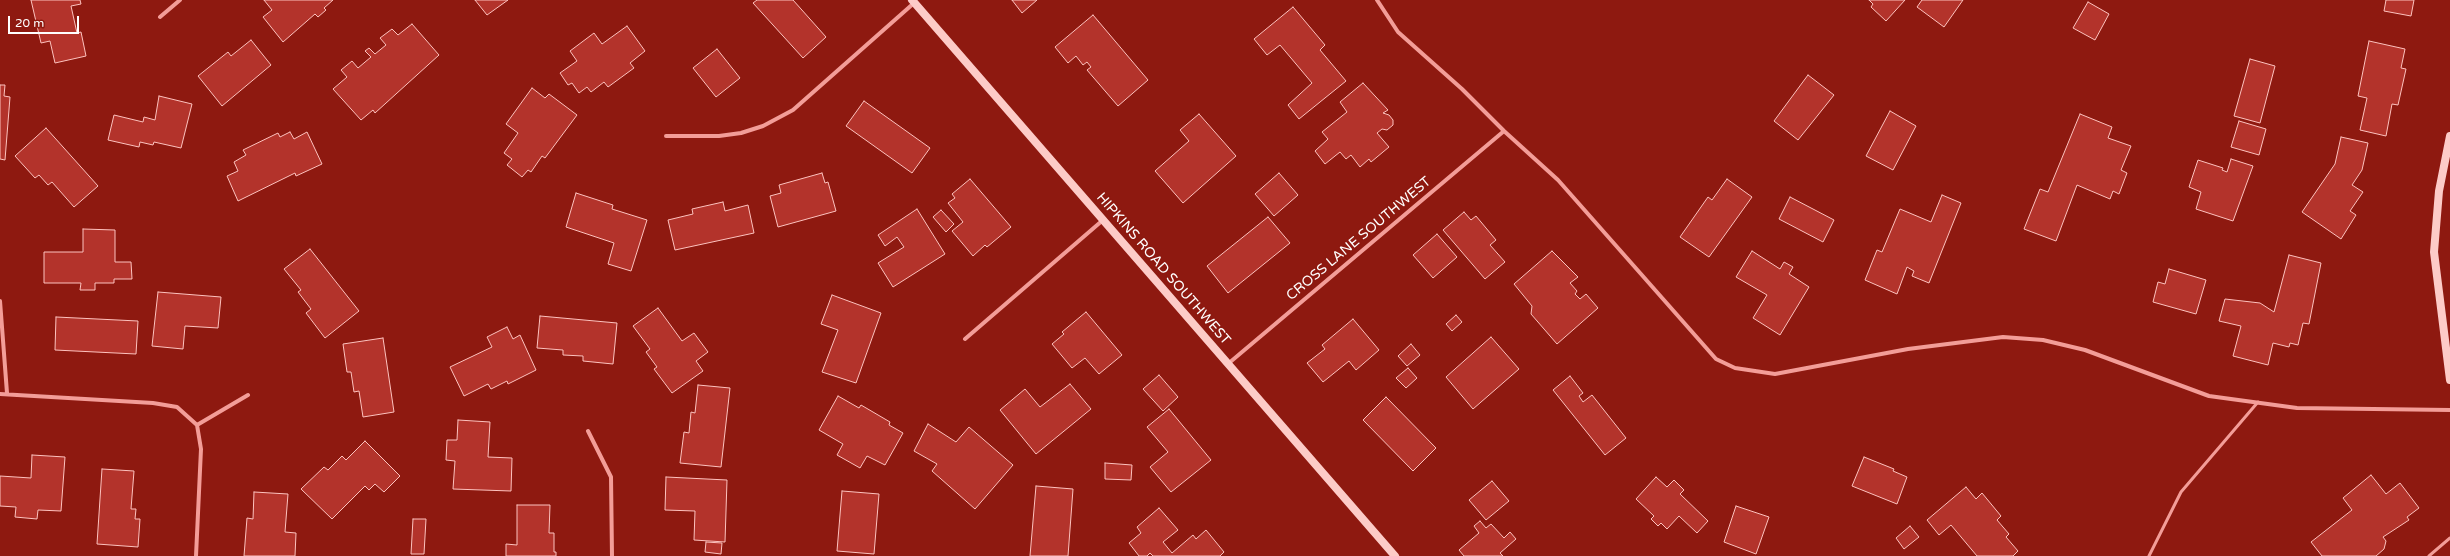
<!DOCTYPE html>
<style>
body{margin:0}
#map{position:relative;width:2450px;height:556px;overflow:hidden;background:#8e1910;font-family:"Varela Round",sans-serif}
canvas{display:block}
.scale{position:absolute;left:8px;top:16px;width:71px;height:18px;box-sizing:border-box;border:2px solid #fff;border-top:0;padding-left:5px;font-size:12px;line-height:14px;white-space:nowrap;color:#fff;-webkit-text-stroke:3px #8e1910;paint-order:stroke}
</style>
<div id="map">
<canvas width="2450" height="556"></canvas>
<div class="scale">20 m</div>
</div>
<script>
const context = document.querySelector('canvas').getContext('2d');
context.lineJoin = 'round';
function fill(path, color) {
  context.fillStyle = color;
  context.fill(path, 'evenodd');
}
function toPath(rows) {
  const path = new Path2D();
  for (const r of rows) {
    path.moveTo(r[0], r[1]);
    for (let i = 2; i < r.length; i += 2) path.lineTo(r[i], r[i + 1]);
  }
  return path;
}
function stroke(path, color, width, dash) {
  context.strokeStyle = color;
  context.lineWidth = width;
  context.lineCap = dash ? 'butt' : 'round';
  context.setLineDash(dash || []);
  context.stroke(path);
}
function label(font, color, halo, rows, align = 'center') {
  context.font = font + ' "Varela Round",sans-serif';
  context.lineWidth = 3;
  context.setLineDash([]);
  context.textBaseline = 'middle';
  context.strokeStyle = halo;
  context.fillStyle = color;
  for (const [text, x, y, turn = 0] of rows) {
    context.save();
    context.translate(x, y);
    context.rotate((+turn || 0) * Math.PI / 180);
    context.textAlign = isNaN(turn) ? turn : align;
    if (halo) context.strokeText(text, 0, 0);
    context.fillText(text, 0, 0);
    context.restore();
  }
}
const building = toPath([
 [31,0,80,0,81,4,71,6,77,33,81,32,86,56,55,63,50,41,41,43,31,0],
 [264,0,333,0,324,8,326,10,318,17,315,14,283,42,263,17,272,10,264,0],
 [475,0,508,0,487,15,475,0],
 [757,0,793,0,826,37,803,58,753,3,757,0],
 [1012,0,1037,0,1022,13,1012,0],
 [1869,0,1905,0,1886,21,1871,7,1873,4,1869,0],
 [1922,0,1963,0,1944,27,1917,7,1922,0],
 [2386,0,2414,0,2411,16,2384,11,2386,0],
 [2088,2,2109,14,2095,40,2073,28,2088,2],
 [1293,7,1325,45,1320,50,1346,81,1299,119,1288,105,1312,83,1280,45,1267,55,1254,39,1293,7],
 [1093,15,1148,80,1118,106,1087,70,1091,67,1087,62,1083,65,1076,56,1068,63,1055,47,1093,15],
 [412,24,439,55,375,113,373,110,361,120,333,89,347,77,341,70,352,61,358,68,371,57,365,51,369,48,375,54,386,45,380,38,392,29,398,35,412,24],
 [627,26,645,51,630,63,634,68,608,87,604,82,591,92,587,87,579,93,572,83,568,85,560,73,577,61,570,51,594,33,602,44,627,26],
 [251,40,271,65,222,106,198,76,228,52,231,56,251,40],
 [2369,41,2405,49,2401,68,2406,69,2398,105,2392,104,2386,136,2360,130,2367,98,2358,96,2369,41],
 [717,49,740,78,716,97,693,68,717,49],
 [2250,59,2275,66,2260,123,2234,116,2250,59],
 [1808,75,1834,95,1798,140,1774,121,1808,75],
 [1363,83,1388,110,1383,113,1389,115,1393,120,1393,125,1387,130,1382,129,1377,133,1389,147,1371,162,1369,159,1360,167,1351,155,1346,159,1340,152,1325,164,1315,151,1328,139,1322,132,1347,112,1340,102,1363,83],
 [0,85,5,85,4,96,10,97,5,160,0,159,0,85],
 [532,88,545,98,549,94,577,115,545,158,542,156,531,172,528,170,522,177,507,165,512,159,504,153,518,133,506,124,532,88],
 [159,96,192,104,181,148,154,142,153,145,140,142,139,147,108,140,114,115,143,122,144,117,155,120,159,96],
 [864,101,930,148,912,173,846,126,864,101],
 [1890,111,1916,126,1893,170,1866,156,1890,111],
 [1199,114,1236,156,1183,203,1155,171,1189,141,1180,130,1199,114],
 [2080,114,2112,127,2108,138,2131,146,2121,170,2127,173,2119,194,2113,191,2110,199,2077,185,2056,241,2024,229,2040,189,2048,192,2080,114],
 [2239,121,2266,129,2259,155,2231,147,2239,121],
 [46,128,98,186,74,207,52,182,48,185,39,175,35,178,15,156,46,128],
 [290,132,294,139,307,132,322,164,296,176,295,173,238,201,227,176,238,171,234,162,246,155,243,150,278,133,280,137,290,132],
 [2341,137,2368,143,2362,170,2352,185,2363,192,2350,211,2356,215,2341,239,2302,212,2335,164,2341,137],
 [2231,159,2253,166,2233,221,2196,209,2201,192,2189,187,2198,160,2223,168,2222,170,2227,172,2231,159],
 [822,173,825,183,828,182,836,211,778,227,770,196,781,193,779,185,822,173],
 [1279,173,1298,195,1274,216,1255,194,1279,173],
 [970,179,1011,227,987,247,985,245,973,256,952,231,963,222,948,203,955,198,952,194,970,179],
 [1727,179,1752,197,1709,257,1680,237,1708,197,1712,200,1727,179],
 [576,193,613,205,612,209,647,220,631,271,608,264,614,243,566,227,576,193],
 [1942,195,1961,203,1929,283,1912,276,1914,271,1907,267,1897,294,1865,280,1877,250,1882,252,1900,209,1931,222,1942,195],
 [1790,197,1834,220,1823,242,1779,219,1790,197],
 [723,202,725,211,748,205,754,233,675,250,668,220,693,214,692,209,723,202],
 [917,209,945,254,893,287,878,263,904,247,897,237,885,246,878,235,917,209],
 [941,210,954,224,946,232,933,217,941,210],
 [1464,212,1471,220,1476,216,1496,240,1490,245,1505,262,1485,279,1443,230,1464,212],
 [1268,217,1290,243,1228,293,1207,266,1268,217],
 [83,229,115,230,115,262,131,262,132,279,114,279,114,283,95,283,95,290,80,290,81,283,44,283,44,252,83,252,83,229],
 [1437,234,1457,257,1433,278,1413,255,1437,234],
 [310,249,359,311,325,338,306,313,311,309,298,292,301,290,284,269,310,249],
 [1552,251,1578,277,1570,283,1577,291,1575,294,1580,299,1586,294,1598,308,1557,344,1531,314,1532,306,1514,284,1552,251],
 [1752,251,1780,269,1784,262,1793,267,1789,274,1809,287,1780,335,1753,318,1767,295,1736,277,1752,251],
 [2289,255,2321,263,2309,324,2303,323,2298,345,2290,343,2289,347,2273,343,2268,365,2233,356,2241,326,2219,321,2225,299,2260,303,2274,312,2289,255],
 [2169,269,2206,280,2196,314,2153,302,2158,282,2165,284,2169,269],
 [158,292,221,297,218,328,185,326,183,349,152,346,158,292],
 [832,295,881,313,856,383,822,372,838,330,821,324,832,295],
 [658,308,682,341,694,333,708,352,696,361,703,371,672,393,654,369,657,367,646,352,650,349,633,326,658,308],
 [1086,312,1122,355,1099,374,1085,358,1072,368,1052,344,1064,334,1062,332,1086,312],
 [1456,315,1462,322,1452,331,1446,324,1456,315],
 [540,316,617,323,613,364,583,361,583,356,563,355,563,350,537,348,540,316],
 [56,317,138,321,136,354,55,350,56,317],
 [1353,319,1379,350,1356,370,1349,361,1323,382,1307,363,1325,349,1322,345,1353,319],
 [507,327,513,339,520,335,536,370,508,384,507,381,491,389,488,384,464,396,450,367,492,347,487,337,507,327],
 [1491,337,1519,369,1473,409,1446,377,1491,337],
 [383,338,394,412,363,417,359,391,354,392,351,372,347,372,343,344,383,338],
 [1411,344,1420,355,1407,366,1398,356,1411,344],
 [1408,368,1417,378,1406,388,1396,378,1408,368],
 [1159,375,1178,397,1163,411,1143,389,1159,375],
 [1570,376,1583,393,1579,396,1583,402,1592,395,1626,438,1605,455,1553,390,1570,376],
 [1070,384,1091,409,1036,454,1000,410,1025,389,1040,407,1070,384],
 [698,385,730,388,721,467,680,463,684,432,689,433,691,412,695,413,698,385],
 [838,396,859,408,861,405,890,422,889,425,903,433,885,465,867,456,860,468,837,455,843,444,819,430,838,396],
 [1386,397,1436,448,1413,471,1363,420,1386,397],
 [1169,409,1211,460,1171,492,1150,467,1168,452,1147,427,1169,409],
 [458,420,490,422,488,457,512,458,511,491,453,489,455,461,446,460,447,440,457,440,458,420],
 [928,424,956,442,969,427,1013,465,975,509,932,471,937,464,914,451,928,424],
 [365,441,400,476,384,492,375,484,369,490,365,486,332,519,301,489,324,467,328,470,342,456,346,460,365,441],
 [32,455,65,457,61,511,38,510,37,519,15,517,16,507,0,506,0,476,31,478,32,455],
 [1864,457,1894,469,1893,471,1907,477,1897,504,1852,486,1864,457],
 [1105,463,1132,465,1131,480,1105,479,1105,463],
 [102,469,134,471,131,509,136,509,135,519,140,519,138,547,97,544,102,469],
 [2371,475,2386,494,2400,483,2419,508,2407,517,2409,520,2383,537,2386,541,2384,549,2376,556,2322,556,2311,542,2352,510,2343,498,2371,475],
 [666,477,727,480,725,542,694,540,695,511,665,510,666,477],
 [1656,477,1667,487,1674,480,1684,490,1680,494,1708,521,1697,533,1679,516,1667,529,1661,523,1658,526,1651,519,1654,516,1636,499,1656,477],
 [1492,481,1509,501,1486,520,1469,500,1492,481],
 [1036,486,1073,489,1068,556,1030,556,1036,486],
 [1966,487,1976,499,1982,493,2001,516,1997,520,2009,534,2006,537,2018,551,2013,556,1977,556,1951,525,1939,535,1927,520,1966,487],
 [842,491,879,494,874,554,837,551,842,491],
 [254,492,288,494,285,532,296,533,295,556,244,556,247,518,253,519,254,492],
 [517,505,550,505,549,533,554,533,554,552,556,552,556,556,506,556,506,544,517,545,517,505],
 [1736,506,1769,517,1756,554,1724,542,1736,506],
 [1159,508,1178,530,1163,542,1172,553,1193,535,1196,539,1206,530,1224,552,1220,556,1153,556,1150,553,1147,556,1139,556,1129,543,1141,533,1137,527,1159,508],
 [413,519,426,519,424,554,411,554,413,519],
 [1480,521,1486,528,1491,524,1504,538,1510,532,1516,539,1500,553,1503,556,1464,556,1459,550,1479,533,1474,526,1480,521],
 [1910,526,1919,537,1904,549,1896,538,1910,526],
 [706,542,722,543,721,554,705,552,706,542]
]);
fill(building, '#b3332b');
stroke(building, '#fdc3bf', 1);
stroke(toPath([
 [2149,556,2181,492,2258,402],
 [2429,556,2450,538]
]), '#f39d98', 3);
stroke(toPath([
 [1377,0,1398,32,1462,89,1504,131,1558,180,1716,359,1735,368,1775,374,1908,349,2003,337,2043,340,2085,350,2209,396,2297,408,2450,410],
 [160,17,180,0],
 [666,136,719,136,741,133,763,126,793,110,914,3],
 [0,301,7,393],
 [965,339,1103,220],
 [1229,363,1504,131],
 [0,394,153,403,177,407,197,425,201,449,196,556],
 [197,425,248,395],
 [588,431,611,477,612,556]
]), '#f39d98', 4);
stroke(toPath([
 [912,0,1395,556],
 [2450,136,2439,191,2434,252,2450,380]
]), '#fdcbc7', 8);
label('14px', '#fff', '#8e1910', [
 ["CROSS LANE SOUTHWEST",1359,239,-40],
 ["HIPKINS ROAD SOUTHWEST",1163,269,49]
]);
</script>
